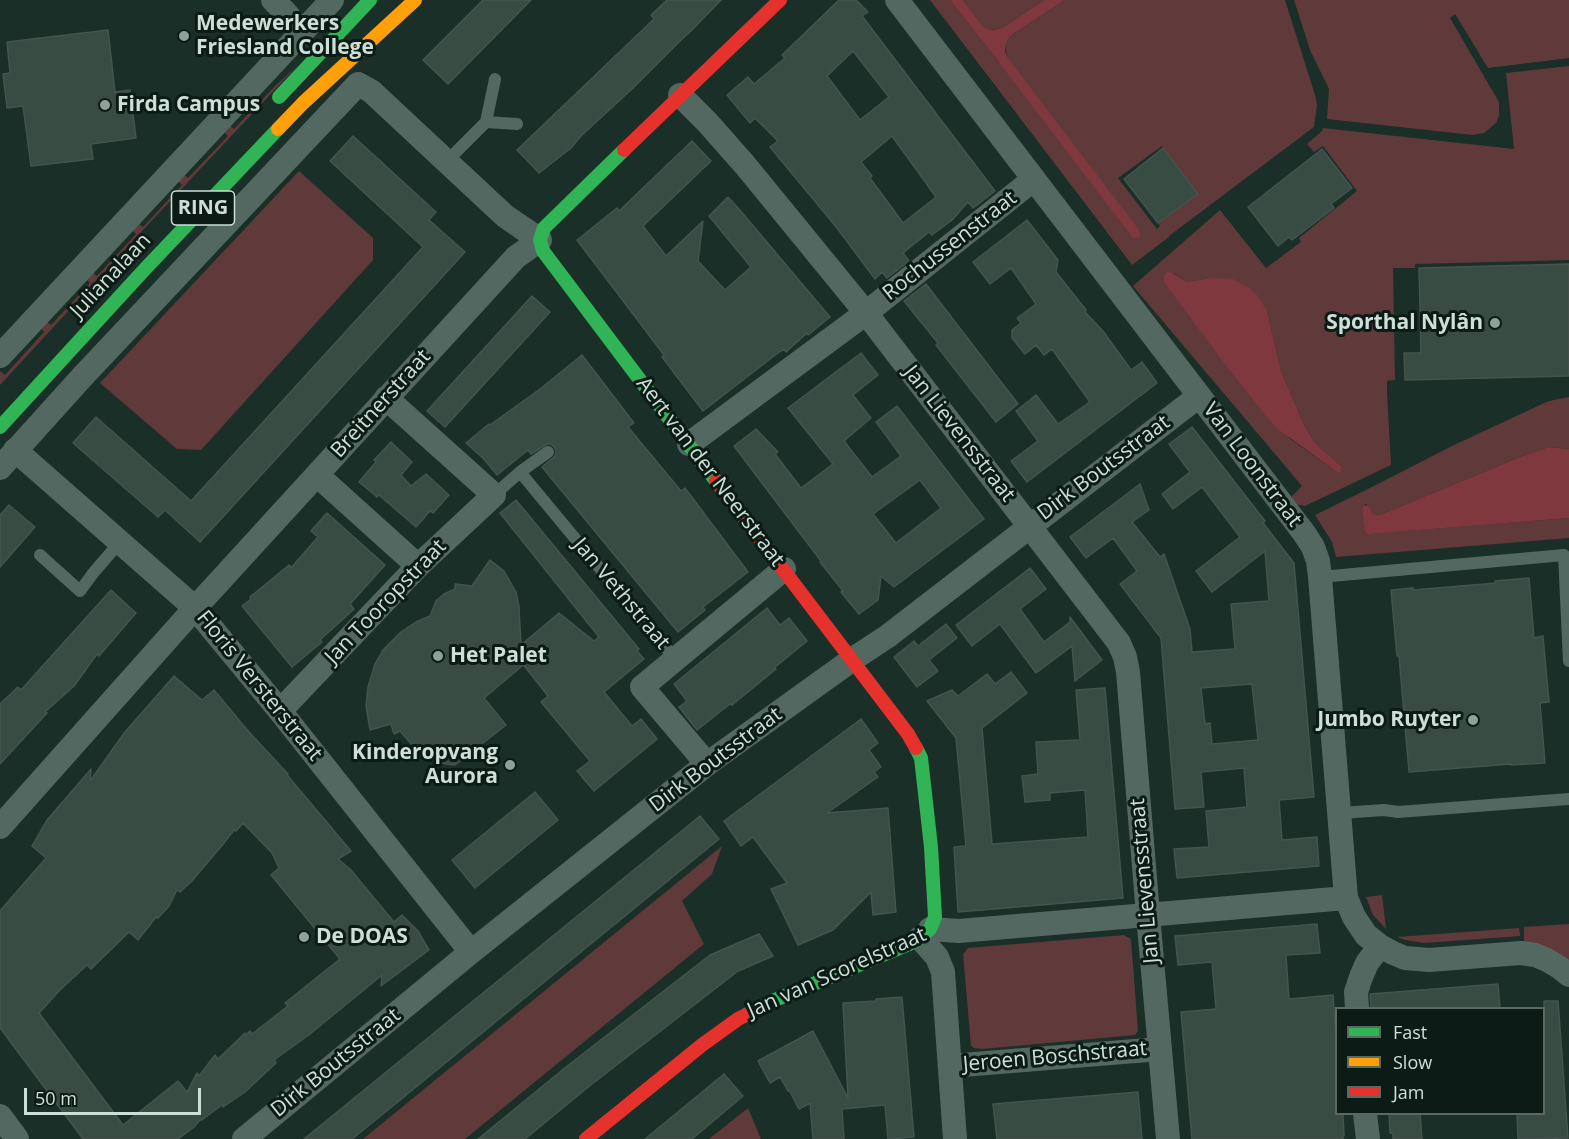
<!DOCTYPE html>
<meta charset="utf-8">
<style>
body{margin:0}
#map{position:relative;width:1569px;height:1139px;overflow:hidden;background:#1a2f27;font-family:"Open Sans",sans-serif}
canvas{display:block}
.legend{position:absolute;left:1335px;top:1007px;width:210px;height:108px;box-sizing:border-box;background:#0c1b15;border:2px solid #596a63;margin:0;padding:8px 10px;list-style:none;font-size:18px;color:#cce0d7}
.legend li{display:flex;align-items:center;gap:12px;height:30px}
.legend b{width:30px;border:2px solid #596a63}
.scale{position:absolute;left:24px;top:1088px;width:177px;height:27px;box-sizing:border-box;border:3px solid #cce0d7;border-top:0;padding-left:8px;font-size:18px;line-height:21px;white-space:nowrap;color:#cce0d7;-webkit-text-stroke:4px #0c1b15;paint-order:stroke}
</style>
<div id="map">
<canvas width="1569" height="1139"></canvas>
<ul class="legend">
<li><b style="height:8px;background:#30b455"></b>Fast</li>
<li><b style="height:8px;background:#ff9f0a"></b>Slow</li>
<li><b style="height:8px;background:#e5322d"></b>Jam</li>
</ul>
<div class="scale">50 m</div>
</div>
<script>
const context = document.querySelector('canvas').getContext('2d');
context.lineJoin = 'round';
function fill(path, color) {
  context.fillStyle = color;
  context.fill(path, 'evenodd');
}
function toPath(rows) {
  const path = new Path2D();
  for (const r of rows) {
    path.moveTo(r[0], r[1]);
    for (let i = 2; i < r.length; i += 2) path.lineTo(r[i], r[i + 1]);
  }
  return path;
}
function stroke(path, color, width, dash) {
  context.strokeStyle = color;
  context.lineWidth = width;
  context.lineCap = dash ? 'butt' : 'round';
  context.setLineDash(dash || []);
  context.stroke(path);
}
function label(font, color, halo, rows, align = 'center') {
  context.font = font + ' "Open Sans",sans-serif';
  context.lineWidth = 6;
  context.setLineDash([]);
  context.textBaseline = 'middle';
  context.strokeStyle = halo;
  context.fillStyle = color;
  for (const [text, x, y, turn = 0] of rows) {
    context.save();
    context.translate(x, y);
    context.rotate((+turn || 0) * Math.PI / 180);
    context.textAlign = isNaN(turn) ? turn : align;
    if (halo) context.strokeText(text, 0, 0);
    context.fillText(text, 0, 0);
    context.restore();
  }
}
fill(toPath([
 [930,0,950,0,998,61,1007,57,1005,46,1010,36,1065,0,1285,0,1316,98,1317,106,1314,127,1169,236,1169,237,1132,265],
 [1162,146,1197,194,1158,223,1160,226,1157,229,1118,178],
 [963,0,1044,0,1002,28,994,30,988,29,982,25],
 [1294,0,1569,0,1569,58,1488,68,1455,14,1450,18,1499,102,1499,116,1496,123,1484,133,1473,135,1327,119,1329,89,1310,50],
 [298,65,144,229,0,385,0,371,5,375,44,332,37,324,42,318,51,325,90,283,82,275,88,269,97,276,136,234,128,226,134,220,143,227,182,185,174,177,180,171,188,178,228,136,220,128,226,122,234,129,274,87],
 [1569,66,1569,260,1415,264,1415,268,1393,268,1395,380,1387,381,1387,392,1391,465,1305,506,1296,504,1291,497,1302,486,1133,286,1220,210,1266,268,1301,242,1299,238,1357,191,1323,146,1314,152,1307,144,1322,131,1323,128,1514,149,1506,73],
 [1173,273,1187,282,1210,278,1267,311,1281,371,1303,422,1314,442,1341,466,1341,472,1337,472,1289,438],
 [299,171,373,238,373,260,201,450,177,449,100,383],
 [1569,397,1569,449,1549,447,1520,457,1380,515,1373,514,1366,504,1362,506,1366,534,1569,518,1569,538,1336,557,1332,542,1315,515,1370,488,1452,446,1540,405,1549,401],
 [722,846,712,874,682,901,704,944,465,1139,363,1139],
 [1382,895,1386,929,1373,915,1366,897],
 [1569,924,1569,960,1564,956,1524,943,1524,927],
 [1519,928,1520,936,1424,943,1405,940,1397,937],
 [1124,935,1131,939,1138,1031,1135,1035,982,1049,974,1048,971,1046,963,954,968,948],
 [748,1108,761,1139,709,1139]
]), '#60393a');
fill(toPath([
 [950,0,963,0,982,25,988,29,994,30,1002,28,1044,0,1065,0,1010,36,1005,46,1005,51,1007,57,1139,230,1140,235,1139,237,1133,238,998,61],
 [1169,271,1187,282,1210,278,1233,279,1248,287,1257,295,1267,311,1281,371,1303,422,1314,442,1341,466,1341,472,1337,472,1275,427,1228,368,1164,282,1164,275],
 [1549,447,1569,449,1569,518,1370,534,1366,534,1365,531,1362,509,1363,505,1368,506,1373,514,1380,515,1520,457]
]), '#80383f');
const building = toPath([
 [483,0,531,0,448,84,423,60,483,0],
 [667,0,721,0,691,31,682,39,633,88,581,136,571,148,539,173,517,150,654,19,651,15,667,0],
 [839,0,856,0,868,12,862,16,995,191,973,208,968,202,952,220,932,235,929,232,903,253,909,261,887,278,882,272,875,279,837,228,770,147,778,141,755,118,750,123,727,95,748,77,754,84,785,58,782,55,839,0],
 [853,51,889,97,860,120,827,76,853,51],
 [892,136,936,197,903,223,870,178,872,176,861,162,892,136],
 [108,30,115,92,130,90,136,138,91,144,93,159,31,166,23,106,7,108,3,74,10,73,7,42,108,30],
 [353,136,436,212,429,220,465,252,200,542,165,510,158,517,73,443,96,417,191,501,402,270,423,247,330,161,353,136],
 [692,141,711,161,643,226,666,256,703,221,698,261,725,290,751,267,709,216,728,197,739,209,830,317,808,335,807,333,786,352,784,349,774,356,703,411,662,357,664,355,577,240,617,208,619,211,692,141],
 [1163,148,1198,194,1158,223,1124,179,1163,148],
 [1322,149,1352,188,1331,204,1334,208,1292,240,1289,237,1278,246,1248,207,1322,149],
 [1027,220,1058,260,1056,272,1086,310,1085,312,1103,331,1131,370,1142,362,1157,383,1027,482,1011,461,1038,441,1016,411,1036,395,1058,424,1090,402,1052,349,1044,355,1036,345,1025,354,1012,338,1012,330,1021,323,1017,318,1036,304,1011,268,990,284,973,262,1027,220],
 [1569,264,1569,376,1405,380,1404,353,1421,353,1419,268,1569,264],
 [926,284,1018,404,996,422,936,345,938,343,904,301,926,284],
 [532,296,550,312,445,427,427,411,532,296],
 [861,353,878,375,853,395,871,418,844,441,872,477,901,456,876,422,897,406,984,519,894,587,881,576,878,600,859,614,841,592,843,591,820,562,821,561,734,446,756,429,778,452,775,454,801,488,833,464,788,408,861,353],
 [920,480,941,508,896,543,873,514,920,480],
 [582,355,634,423,628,427,681,491,685,488,748,572,703,607,705,610,678,632,542,467,555,456,556,451,554,447,551,444,547,444,531,454,528,450,497,475,483,458,466,443,489,424,490,425,540,389,582,355],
 [1192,427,1265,521,1263,523,1294,563,1314,797,1279,800,1282,840,1317,837,1319,866,1177,878,1174,849,1209,847,1206,811,1247,807,1244,768,1201,772,1204,807,1175,809,1161,638,1120,584,1137,571,1113,538,1086,558,1070,537,1140,484,1149,510,1132,522,1160,557,1164,554,1190,629,1192,652,1235,649,1231,604,1269,601,1265,551,1212,592,1196,571,1240,537,1202,487,1173,509,1162,494,1190,472,1169,444,1192,427],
 [1252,684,1258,740,1212,744,1210,723,1205,724,1201,688,1252,684],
 [391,442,412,462,401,475,411,486,426,474,449,495,433,513,430,511,416,527,379,495,377,497,359,482,376,462,374,460,391,442],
 [516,500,639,649,637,651,644,659,604,692,632,726,641,719,657,739,594,791,577,771,590,761,541,702,548,696,522,663,522,666,484,698,506,725,455,765,439,763,424,756,412,745,400,731,394,734,391,724,370,730,366,706,368,687,375,664,383,650,401,632,416,622,430,616,436,601,444,594,455,589,455,584,472,586,490,560,504,571,516,592,519,607,521,645,559,613,594,641,599,637,500,513,516,500],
 [9,505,35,527,0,567,0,515,9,505],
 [327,513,385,565,350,604,354,609,320,640,322,642,292,667,242,606,251,599,250,597,289,565,291,568,318,537,311,531,327,513],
 [1030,568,1046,589,1020,609,1044,642,1070,622,1070,617,1102,660,1075,681,1072,646,1036,673,1000,624,972,646,956,625,1030,568],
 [1529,578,1534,638,1543,636,1549,702,1540,703,1545,763,1511,765,1511,764,1409,772,1399,656,1397,656,1391,590,1413,588,1413,590,1496,583,1495,581,1529,578],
 [111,590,136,613,99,656,97,654,74,686,45,712,47,713,0,764,0,704,18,687,21,690,111,590],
 [767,608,780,625,789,618,807,641,774,668,776,669,732,705,730,704,697,730,679,707,687,701,674,684,767,608],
 [946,624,957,638,929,660,938,671,917,687,894,657,914,641,918,646,946,624],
 [1011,672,1027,693,982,728,992,844,1088,837,1085,790,1050,793,1050,800,1025,802,1022,776,1038,774,1036,742,1080,740,1076,690,1105,688,1123,898,958,912,954,847,966,846,956,738,927,701,952,690,958,696,987,674,995,684,1011,672],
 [174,676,202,700,214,690,249,732,288,774,287,775,351,851,338,859,350,869,394,922,402,915,418,931,429,950,381,986,382,975,310,1034,274,1060,276,1063,245,1092,223,1107,223,1104,202,1120,201,1119,194,1127,178,1139,83,1139,0,1028,0,911,46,858,32,846,47,820,91,769,90,781,125,732,174,676],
 [243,823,272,853,279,868,271,875,340,959,285,1003,288,1006,252,1034,250,1031,246,1035,245,1033,218,1059,215,1055,199,1076,197,1073,187,1092,178,1081,123,1125,39,1013,60,990,87,965,91,969,129,932,138,940,156,917,158,918,169,906,177,890,180,892,191,882,224,843,234,830,236,831,243,823],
 [861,719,878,743,869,750,881,767,874,772,878,777,827,813,888,808,896,912,873,915,871,892,833,930,798,945,771,889,787,883,753,837,741,846,724,821,861,719],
 [535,792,558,820,475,888,452,860,535,792],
 [700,816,719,839,394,1105,352,1139,304,1139,700,816],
 [1317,924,1320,953,1286,955,1289,999,1333,995,1336,1037,1336,1113,1343,1113,1344,1136,1343,1136,1343,1139,1192,1139,1181,1012,1216,1009,1212,962,1178,965,1175,936,1317,924],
 [759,934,773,956,738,971,587,1088,525,1139,478,1139,566,1067,710,955,759,934],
 [1498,984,1500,1008,1371,1008,1370,994,1498,984],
 [902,997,914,1137,888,1139,885,1105,842,1109,844,1139,813,1139,810,1103,799,1109,789,1090,788,1091,780,1077,770,1083,758,1061,813,1031,848,1098,843,1003,876,1001,876,999,902,997],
 [1544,1001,1558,1001,1568,1138,1518,1139,1517,1113,1544,1113,1544,1001],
 [724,1074,743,1096,692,1139,645,1139,724,1074],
 [1138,1092,1142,1139,997,1139,993,1104,1138,1092],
 [1389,1113,1420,1113,1422,1139,1393,1139,1393,1133,1390,1133,1389,1113]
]);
fill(building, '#384c44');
stroke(building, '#44544e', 1.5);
stroke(toPath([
 [486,122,517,124],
 [446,162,486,122,495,79],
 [520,472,675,659],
 [494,495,520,472,548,452],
 [40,555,80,591,94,572,120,542],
 [1320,577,1564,555,1569,661],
 [1340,813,1384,810,1398,812,1569,799]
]), '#526860', 12);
stroke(toPath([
 [273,0,285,12,302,32],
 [897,0,1304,533,1313,547,1318,561,1320,577,1346,898,1354,917,1366,935,1380,946,1393,953,1405,958,1429,960,1521,953,1535,955,1547,960,1559,967,1569,975],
 [680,95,707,122,745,165,866,313,1119,643,1125,657,1128,672,1148,915,1168,1139],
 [0,356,332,0],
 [689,444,866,313,1034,179],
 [15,450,195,608,280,711,471,952],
 [0,468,83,376,358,84,371,91,505,216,540,240,516,257,195,608,0,827],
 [317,475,418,566],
 [280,711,418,566,494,495,386,398],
 [707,764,642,687,784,569],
 [930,929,959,931,1346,898],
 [920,938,937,957,943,972,955,1139],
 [1357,1008,1356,992,1361,977,1367,963,1380,946],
 [950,1066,1160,1049],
 [1365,1114,1368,1139],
 [0,1116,17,1139],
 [244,1139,471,952,707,764,853,659,888,636,1199,396]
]), '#526860', 24);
stroke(toPath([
 [279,97,370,0],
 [624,150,544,228,540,240,543,251,716,481],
 [0,427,145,269,278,129],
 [746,1015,775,1000,909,944,920,938,930,929,935,917,931,847,921,758,916,748]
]), '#30b455', 14);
stroke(toPath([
 [278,129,303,103,415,0]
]), '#ff9f0a', 14);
stroke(toPath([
 [624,150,780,0],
 [716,481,908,734,916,748],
 [586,1139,702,1045,738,1019,746,1015]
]), '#e5322d', 14);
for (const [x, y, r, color] of [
 [184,36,6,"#8ea299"],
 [105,105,6,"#8ea299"],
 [1495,323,6,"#8ea299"],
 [438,656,6,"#8ea299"],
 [1473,720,6,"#8ea299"],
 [510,765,6,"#8ea299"],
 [304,937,6,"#8ea299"]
]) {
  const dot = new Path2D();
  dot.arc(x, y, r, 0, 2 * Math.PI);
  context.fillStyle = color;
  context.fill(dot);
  stroke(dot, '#0c1b15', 2);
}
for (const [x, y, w] of [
 [203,208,63]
]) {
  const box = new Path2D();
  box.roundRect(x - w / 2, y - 17, w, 34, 4.5);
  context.fillStyle = '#0c1b15';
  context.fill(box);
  stroke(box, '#cce0d7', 1.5);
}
label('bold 20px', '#cce0d7', null, [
 ["RING",203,208]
]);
label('bold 21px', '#cce0d7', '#0c1b15', [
 ["Medewerkers",196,24],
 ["Friesland College",196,48],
 ["Firda Campus",117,105],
 ["Sporthal Nylân",1483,323,"right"],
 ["Het Palet",450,656],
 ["Jumbo Ruyter",1461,720,"right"],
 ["Kinderopvang",498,753,"right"],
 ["Aurora",498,777,"right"],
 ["De DOAS",316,937]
], 'left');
label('21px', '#cce0d7', '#0c1b15', [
 ["Rochussenstraat",950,246,-38],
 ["Julianalaan",111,276,-47],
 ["Breitnerstraat",381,404,-48],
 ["Jan Lievensstraat",959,434,52],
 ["Van Loonstraat",1252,465,53],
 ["Dirk Boutsstraat",1104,468,-37],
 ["Aert van der Neerstraat",710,472,53],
 ["Jan Vethstraat",621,594,50],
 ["Jan Tooropstraat",386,602,-46],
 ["Floris Versterstraat",259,686,51],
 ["Dirk Boutsstraat",716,760,-37],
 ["Jan Lievensstraat",1145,881,-95],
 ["Jan van Scorelstraat",837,973,-24],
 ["Jeroen Boschstraat",1055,1057,-5],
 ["Dirk Boutsstraat",336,1063,-39]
]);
</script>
